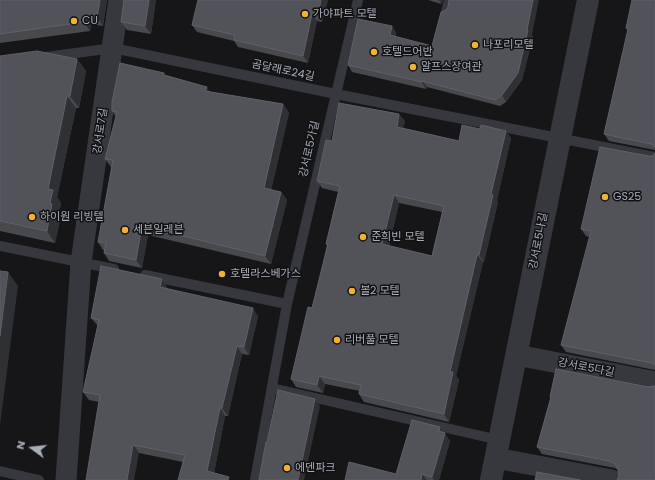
<!DOCTYPE html>
<meta charset="utf-8">
<style>
body{margin:0}
#map{position:relative;width:655px;height:480px;overflow:hidden;background:#161618;font-family:Poppins,sans-serif}
canvas{display:block}
.north{position:absolute;left:12px;top:428px;width:40px;height:40px;-webkit-text-stroke:3px #111113;paint-order:stroke;rotate:285deg;font-size:11px;font-weight:700;line-height:16px;text-align:center;color:#a8adb8}
.north::after{content:'';display:block;margin:auto;width:14px;height:18px;background:#a8adb8;clip-path:polygon(50% 0,100% 100%,50% 72%,0 100%)}
</style>
<div id="map">
<canvas width="655" height="480"></canvas>
<div class="north">N</div>
</div>
<script>
const context = document.querySelector('canvas').getContext('2d');
context.lineJoin = 'round';
function toPath(rows) {
  const path = new Path2D();
  for (const r of rows) {
    path.moveTo(r[0], r[1]);
    for (let i = 2; i < r.length; i += 2) path.lineTo(r[i], r[i + 1]);
  }
  return path;
}
function stroke(path, color, width, dash) {
  context.strokeStyle = color;
  context.lineWidth = width;
  context.lineCap = dash ? 'butt' : 'round';
  context.setLineDash(dash || []);
  context.stroke(path);
}
function fill(path, color) {
  context.fillStyle = color;
  context.fill(path, 'evenodd');
}
function label(font, color, halo, rows, align = 'center') {
  context.font = font + ' Poppins,"Noto Sans KR",sans-serif';
  context.lineWidth = 3;
  context.setLineDash([]);
  context.textBaseline = 'middle';
  context.strokeStyle = halo;
  context.fillStyle = color;
  for (const [text, x, y, turn = 0] of rows) {
    context.save();
    context.translate(x, y);
    context.rotate((+turn || 0) * Math.PI / 180);
    context.textAlign = isNaN(turn) ? turn : align;
    if (halo) context.strokeText(text, 0, 0);
    context.fillText(text, 0, 0);
    context.restore();
  }
}
stroke(toPath([
 [446,12,449,0],
 [46,57,113,48,336,94,655,157],
 [0,246,114,269],
 [145,275,287,304],
 [272,388,499,440],
 [0,471,39,480],
 [255,480,287,304,358,0]
]), '#37383d', 10);
stroke(toPath([
 [517,355,655,382],
 [496,458,612,480],
 [66,480,81,262,119,0]
]), '#37383d', 21);
stroke(toPath([
 [491,480,588,0]
]), '#37383d', 22);
fill(toPath([
 [0,0,107,0,103,26,91,24,90,31,0,43],
 [124,0,156,0,151,34,127,30,121,22],
 [328,0,322,22,317,21,308,63,238,47,234,41,197,32,192,25],
 [428,0,443,0,441,4],
 [655,0,655,150,609,141,604,134,628,31,626,28],
 [448,7,532,35,533,37,522,80,506,102,500,106,427,87,426,89,352,72,348,65,392,26,396,33,396,37,432,46,446,10],
 [0,56,77,59,86,71,79,108,76,108,57,197,61,203,59,214,61,216,55,243,0,231],
 [167,76,210,92,283,104,289,113,271,190,281,192,287,200,271,264,148,235,142,268,109,261,104,253,104,250,103,250,98,242,112,167,111,167,105,159,116,117,112,111],
 [405,121,403,128,459,141,511,138,497,200,498,202,484,262,483,262,456,376,459,380,449,422,364,402,359,394,360,391,325,384,323,393,296,387,291,379,312,308,327,246,326,244,338,192,322,188,317,181,332,141],
 [399,203,442,212,432,256,389,246],
 [655,153,655,370,566,352,561,345,590,237,586,236,581,229,649,156,653,156],
 [167,287,167,289,258,316,249,355,242,354,228,416,225,416,214,473,231,480,183,462,139,453,99,402,89,400,83,392,98,326,91,318],
 [654,386,619,476,618,470,615,468,542,454,537,447,551,398,550,397],
 [440,427,450,441,439,480,345,480,396,474]
]), '#47494d');
fill(toPath([
 [100,0,107,0,103,26,97,18],
 [149,0,156,0,151,34,145,26],
 [321,0,328,0,322,22,318,15],
 [439,0,443,0,441,4],
 [533,0,539,0,532,35,533,37,522,80,506,102,502,95,527,30],
 [312,14,317,21,308,63,303,56],
 [85,16,91,24,90,31,84,22],
 [392,26,396,33,394,42,390,35],
 [77,59,86,71,79,108,70,96],
 [422,81,427,87,426,89,422,82],
 [207,87,212,96,205,91],
 [67,96,76,108,57,197,61,203,59,214,61,216,55,243,47,231,50,203,48,189],
 [283,104,289,113,270,196,264,188],
 [399,114,405,121,402,135,397,127],
 [506,131,511,138,497,200,498,202,484,262,479,255,491,194],
 [281,192,287,200,271,264,265,256],
 [394,195,399,203,387,252,382,244],
 [142,226,148,235,142,268,136,260],
 [477,255,483,262,456,376,459,380,449,422,444,414,450,372],
 [8,272,18,286,0,425,0,336],
 [162,279,167,287,166,295,160,287],
 [253,308,258,316,249,355,244,347],
 [237,346,242,354,228,416,222,408],
 [319,376,325,384,323,393,317,385],
 [315,399,320,406,304,480,298,480],
 [220,408,225,416,213,479,207,471],
 [440,427,450,441,439,480,434,480,432,477],
 [133,445,139,453,134,480,127,480],
 [422,474,427,480,421,480]
]), '#2f3033');
const building = toPath([
 [0,0,100,0,97,18,85,16,84,22,0,34,0,0],
 [124,0,149,0,145,26,121,22,124,0],
 [198,0,321,0,318,15,312,14,303,56,234,40,235,35,192,25,198,0],
 [449,0,533,0,527,30,528,30,518,73,502,95,495,100,422,81,422,82,348,65,358,19,392,26,390,35,432,46,441,12,446,10,448,7,449,0],
 [632,0,655,0,655,147,651,144,604,134,628,29,626,28,632,0],
 [37,51,77,59,70,96,67,96,48,189,53,190,50,203,52,204,47,231,0,221,0,56,37,51],
 [120,63,164,73,164,75,207,87,205,91,283,104,264,188,281,192,265,256,142,226,136,260,104,253,106,243,98,242,113,160,105,159,117,112,112,111,112,102,120,63],
 [339,103,399,114,397,127,459,141,462,125,480,129,481,125,506,131,491,194,493,195,479,255,477,255,450,372,453,372,444,414,359,394,361,385,319,376,317,385,291,379,308,307,312,308,328,244,326,244,340,186,317,181,326,140,332,141,339,103],
 [394,195,444,206,432,256,382,244,394,195],
 [600,147,649,156,653,156,655,153,655,365,652,363,561,345,591,231,581,229,600,147],
 [101,266,162,279,160,287,253,308,244,347,237,346,222,408,220,408,207,471,229,477,228,480,178,480,185,455,133,445,127,480,86,480,100,395,83,392,99,320,91,318,101,266],
 [0,271,8,272,0,336,0,271],
 [556,369,648,387,654,386,655,386,655,480,617,480,619,476,618,469,615,464,610,461,537,447,551,397,550,397,556,369],
 [278,390,315,399,298,480,259,480,266,442,267,442,278,390],
 [412,420,440,427,439,431,445,433,432,477,422,474,421,480,345,480,349,462,396,474,412,420],
 [537,472,580,480,535,480,537,472]
]);
fill(building, '#525359');
stroke(building, '#5f6168', 1);
for (const [x, y, r, color] of [
 [305,14,4,"#f2b134"],
 [74,21,4,"#f2b134"],
 [475,45,4,"#f2b134"],
 [374,52,4,"#f2b134"],
 [413,67,4,"#f2b134"],
 [605,197,4,"#f2b134"],
 [32,217,4,"#f2b134"],
 [125,230,4,"#f2b134"],
 [363,237,4,"#f2b134"],
 [222,274,4,"#f2b134"],
 [352,291,4,"#f2b134"],
 [337,340,4,"#f2b134"],
 [287,468,4,"#f2b134"]
]) {
  const dot = new Path2D();
  dot.arc(x, y, r, 0, 2 * Math.PI);
  context.fillStyle = color;
  context.fill(dot);
  stroke(dot, '#111113', 1.5);
}
label('11px', '#a8adb8', '#111113', [
 ["가야파트 모텔",313,14],
 ["CU",82,21],
 ["나포리모텔",483,45],
 ["호텔드어반",382,52],
 ["알프스장여관",421,67],
 ["GS25",613,197],
 ["하이원 리빙텔",40,217],
 ["세븐일레븐",133,230],
 ["준희빈 모텔",371,237],
 ["호텔라스베가스",230,274],
 ["볼2 모텔",360,291],
 ["리버풀 모텔",345,340],
 ["에덴파크",295,468]
], 'left');
label('11px', '#a8adb8', '#111113', [
 ["곰달래로24길",283,71,12],
 ["강서로7길",101,131,-82],
 ["강서로5가길",310,149,-77],
 ["강서로5나길",539,241,-79],
 ["강서로5다길",586,368,11]
]);
</script>
